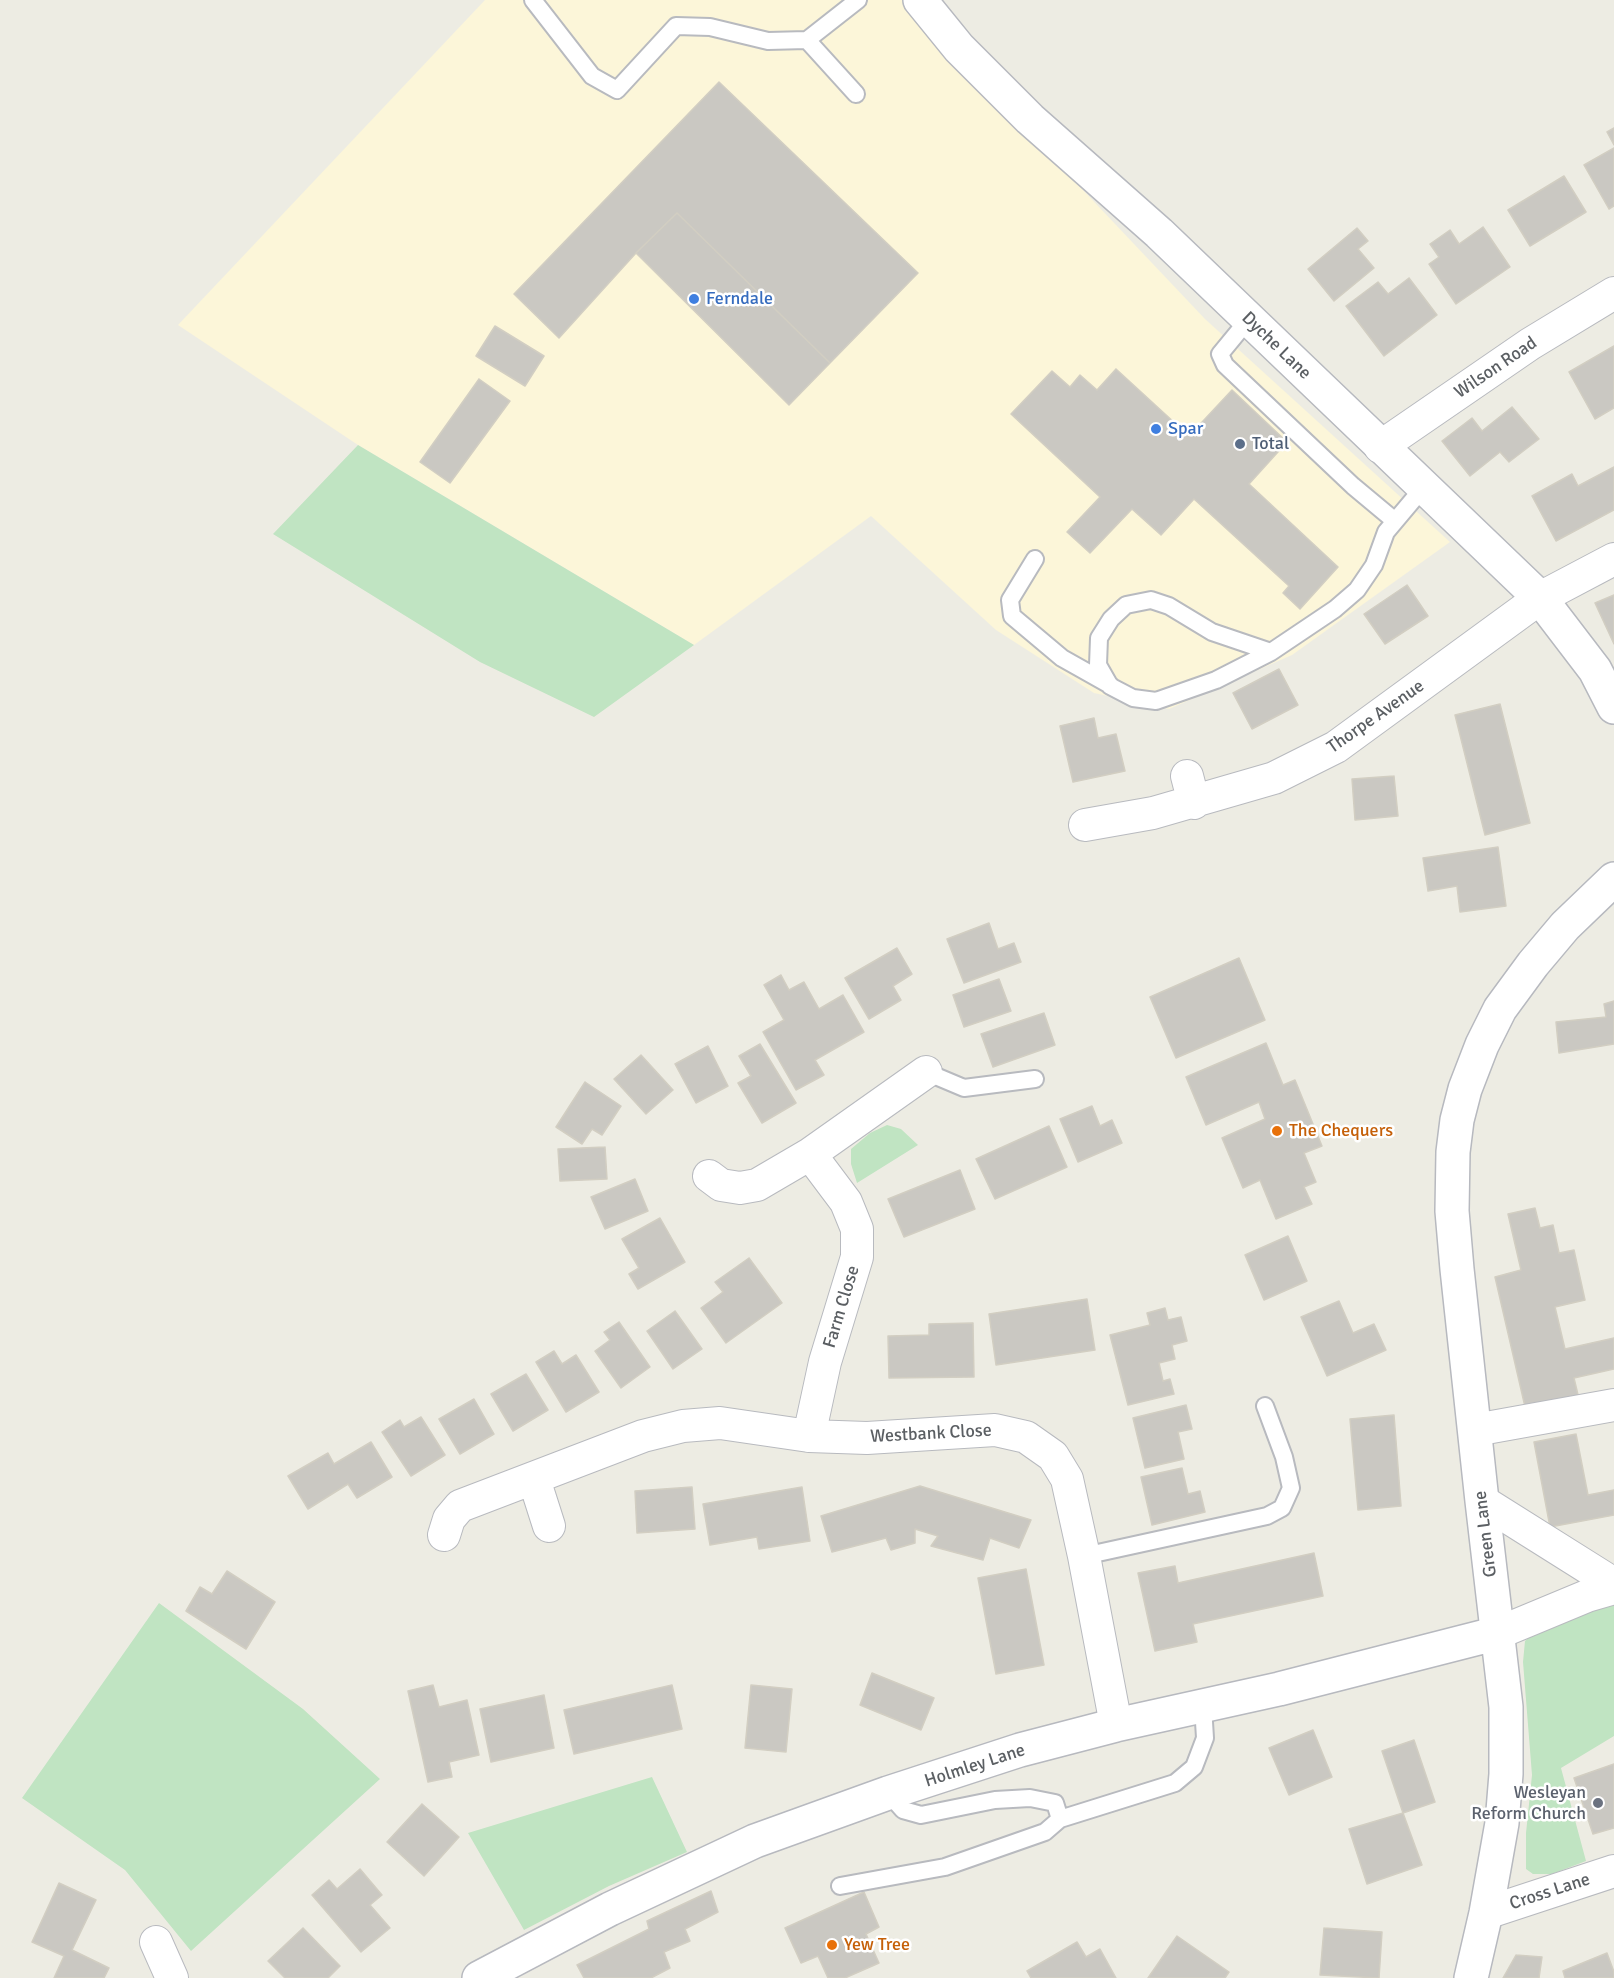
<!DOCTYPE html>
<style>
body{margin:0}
canvas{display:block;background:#edece3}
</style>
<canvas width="1614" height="1978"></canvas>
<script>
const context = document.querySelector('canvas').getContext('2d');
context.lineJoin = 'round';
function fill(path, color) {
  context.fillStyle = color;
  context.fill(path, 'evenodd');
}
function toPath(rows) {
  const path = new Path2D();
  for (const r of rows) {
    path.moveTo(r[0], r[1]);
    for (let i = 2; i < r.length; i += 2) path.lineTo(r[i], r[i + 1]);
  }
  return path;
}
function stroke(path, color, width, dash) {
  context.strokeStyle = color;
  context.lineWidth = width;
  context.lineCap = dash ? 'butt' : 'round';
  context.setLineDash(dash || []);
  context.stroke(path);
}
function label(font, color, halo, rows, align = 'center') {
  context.font = font + ' Signika,sans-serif';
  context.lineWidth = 5;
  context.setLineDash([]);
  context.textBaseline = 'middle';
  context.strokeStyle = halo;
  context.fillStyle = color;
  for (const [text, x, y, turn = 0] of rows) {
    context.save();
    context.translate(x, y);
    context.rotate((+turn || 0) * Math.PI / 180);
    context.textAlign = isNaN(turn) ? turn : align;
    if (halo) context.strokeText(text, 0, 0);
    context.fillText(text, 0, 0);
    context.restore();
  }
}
fill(toPath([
 [485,0,903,0,1205,319,1450,542,1292,655,1169,709,1094,693,996,630,871,516,694,645,358,445,178,325]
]), '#fcf6d9');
fill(toPath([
 [358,445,694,645,594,717,480,662,273,534],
 [887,1125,901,1129,918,1145,857,1183,851,1164,851,1149,870,1133],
 [159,1603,303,1709,380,1779,191,1951,125,1870,22,1798],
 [1614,1604,1614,1736,1561,1768,1586,1861,1552,1874,1533,1874,1526,1869,1526,1833,1532,1775,1523,1662,1525,1641,1537,1629],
 [652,1777,687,1852,609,1886,524,1930,468,1833]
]), '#c0e4c2');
const building = toPath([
 [719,82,918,273,830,363,677,213,636,253,559,338,514,294,719,82],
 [1614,128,1614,145,1607,132,1614,128],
 [1614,148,1614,206,1609,209,1584,165,1614,148],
 [1564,176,1586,212,1530,246,1508,210,1564,176],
 [677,213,830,363,789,405,636,253,677,213],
 [1483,227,1510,267,1456,304,1429,264,1439,257,1430,244,1450,230,1459,244,1483,227],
 [1357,228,1368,241,1358,249,1374,268,1334,301,1308,269,1357,228],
 [1409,278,1437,315,1384,356,1346,306,1378,282,1388,294,1409,278],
 [495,326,544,356,525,386,476,356,495,326],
 [1614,346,1614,408,1595,419,1569,372,1614,346],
 [1116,369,1189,436,1232,390,1287,442,1249,484,1338,567,1300,609,1283,593,1289,586,1194,499,1161,535,1132,509,1090,553,1067,532,1100,497,1011,414,1052,371,1070,387,1080,375,1097,390,1116,369],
 [479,379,510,401,450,483,420,462,479,379],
 [1512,407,1539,439,1509,462,1500,452,1470,476,1442,441,1472,418,1482,431,1512,407],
 [1614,467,1614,510,1556,541,1532,496,1572,474,1578,486,1614,467],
 [1407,585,1428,616,1385,644,1364,614,1407,585],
 [1614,595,1614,644,1595,603,1614,595],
 [1279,669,1298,705,1252,729,1233,693,1279,669],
 [1500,704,1530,823,1485,835,1455,715,1500,704],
 [1094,718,1098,738,1116,734,1125,771,1073,782,1060,726,1094,718],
 [1394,776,1398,816,1355,820,1352,779,1394,776],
 [1498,847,1506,906,1460,912,1457,886,1428,891,1423,858,1498,847],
 [989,923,998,949,1014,943,1021,962,964,983,947,939,989,923],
 [897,948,912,974,893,986,901,1000,869,1019,845,978,897,948],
 [1239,958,1265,1020,1176,1058,1150,997,1239,958],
 [781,975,789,990,804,982,819,1009,843,995,864,1032,815,1060,824,1075,796,1090,763,1032,784,1020,764,985,781,975],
 [999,979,1011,1011,964,1027,953,995,999,979],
 [1614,1001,1614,1044,1559,1053,1556,1022,1606,1017,1604,1004,1614,1001],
 [1044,1013,1055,1045,993,1067,981,1034,1044,1013],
 [1266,1043,1283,1085,1295,1080,1322,1146,1304,1153,1316,1182,1304,1187,1312,1204,1276,1219,1260,1180,1243,1188,1222,1138,1265,1119,1259,1102,1206,1125,1186,1077,1266,1043],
 [760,1044,796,1103,762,1123,738,1083,751,1076,739,1056,760,1044],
 [708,1046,728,1086,696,1103,675,1064,708,1046],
 [641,1055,673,1090,646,1114,614,1079,641,1055],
 [585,1082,621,1106,602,1135,592,1129,582,1144,556,1127,585,1082],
 [1092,1106,1100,1126,1112,1120,1122,1143,1078,1162,1060,1119,1092,1106],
 [1049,1126,1067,1167,995,1199,976,1159,1049,1126],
 [605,1147,607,1179,560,1181,558,1149,605,1147],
 [960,1170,975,1209,904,1237,888,1199,960,1170],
 [635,1179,648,1211,605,1229,591,1197,635,1179],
 [1535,1208,1540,1228,1553,1225,1559,1253,1574,1250,1585,1300,1555,1307,1565,1349,1614,1338,1614,1369,1574,1378,1579,1399,1526,1411,1495,1277,1521,1270,1508,1214,1535,1208],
 [660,1218,685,1262,638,1289,629,1274,639,1268,622,1239,660,1218],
 [1288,1236,1307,1281,1264,1300,1245,1255,1288,1236],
 [749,1258,782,1303,726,1343,701,1308,723,1292,715,1282,749,1258],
 [1087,1299,1095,1350,996,1365,989,1314,1087,1299],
 [1339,1301,1353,1333,1374,1324,1386,1350,1327,1376,1301,1317,1339,1301],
 [1165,1308,1168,1320,1181,1317,1187,1341,1172,1345,1175,1359,1159,1363,1163,1381,1170,1379,1174,1394,1128,1405,1110,1335,1150,1325,1147,1313,1165,1308],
 [675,1311,702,1349,673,1369,647,1331,675,1311],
 [619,1322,650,1367,621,1388,595,1351,610,1340,604,1332,619,1322],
 [973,1323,974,1377,889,1378,888,1336,929,1335,929,1324,973,1323],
 [554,1351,562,1364,576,1355,599,1392,566,1412,536,1362,554,1351],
 [526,1374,548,1410,513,1431,491,1394,526,1374],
 [474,1399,494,1434,460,1454,439,1419,474,1399],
 [1186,1405,1192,1429,1178,1432,1184,1459,1145,1468,1133,1418,1186,1405],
 [1394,1415,1401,1506,1358,1510,1350,1419,1394,1415],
 [421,1417,445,1455,411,1476,382,1432,400,1420,404,1427,421,1417],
 [1576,1434,1588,1495,1614,1490,1614,1515,1550,1527,1534,1442,1576,1434],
 [371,1442,392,1477,357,1498,348,1484,308,1509,288,1476,328,1453,334,1464,371,1442],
 [1182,1468,1188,1494,1200,1491,1205,1512,1152,1525,1141,1477,1182,1468],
 [920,1486,1031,1520,1019,1548,990,1538,983,1560,931,1546,938,1536,915,1529,915,1543,891,1550,886,1538,832,1552,821,1516,920,1486],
 [692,1487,695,1529,637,1533,635,1491,692,1487],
 [802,1487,810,1541,759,1549,757,1537,710,1545,703,1504,802,1487],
 [1314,1553,1323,1596,1193,1624,1197,1642,1155,1651,1138,1573,1175,1566,1178,1583,1314,1553],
 [1026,1569,1044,1665,996,1674,978,1578,1026,1569],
 [227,1571,275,1602,246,1649,186,1611,200,1587,212,1594,227,1571],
 [872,1673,934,1698,921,1730,860,1705,872,1673],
 [433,1685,439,1707,467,1700,479,1755,449,1762,452,1777,428,1782,408,1691,433,1685],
 [672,1685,682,1729,574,1754,564,1710,672,1685],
 [751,1685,792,1689,786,1752,745,1748,751,1685],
 [544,1695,554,1748,491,1762,480,1709,544,1695],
 [1313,1730,1332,1777,1289,1795,1269,1748,1313,1730],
 [1414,1740,1435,1802,1403,1813,1382,1751,1414,1740],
 [1614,1764,1614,1828,1593,1834,1574,1778,1614,1764],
 [422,1804,459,1837,424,1876,387,1842,422,1804],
 [1403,1813,1422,1865,1367,1884,1349,1829,1403,1813],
 [360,1869,382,1895,370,1905,390,1928,361,1952,312,1895,329,1880,337,1889,360,1869],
 [59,1883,96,1900,72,1950,109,1968,104,1978,54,1978,64,1956,32,1942,59,1883],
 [711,1891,718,1912,685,1929,690,1941,664,1952,670,1968,651,1978,584,1978,577,1965,649,1929,647,1921,711,1891],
 [864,1892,879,1927,866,1934,879,1963,845,1978,828,1978,818,1956,801,1963,785,1928,864,1892],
 [303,1928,340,1966,328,1978,285,1978,268,1961,303,1928],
 [1324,1928,1382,1932,1379,1978,1320,1975,1324,1928],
 [1177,1936,1229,1972,1225,1978,1148,1978,1177,1936],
 [1077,1942,1086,1957,1100,1949,1116,1978,1031,1978,1027,1971,1077,1942],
 [1607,1953,1614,1972,1614,1978,1565,1978,1563,1971,1607,1953],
 [1516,1955,1542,1957,1539,1978,1503,1978,1516,1955]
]);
fill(building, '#cac8c2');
stroke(building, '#d2cec2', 1.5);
const lane = toPath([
 [533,0,592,76,617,90,676,26,710,27,768,41,807,40,858,0],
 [807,40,856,94],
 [1248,320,1220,354,1225,365,1353,486,1395,521],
 [1035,559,1010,600,1012,616,1062,658,1110,685],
 [1271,652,1212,632,1169,606,1151,600,1126,605,1111,619,1099,638,1098,665,1110,686,1133,698,1156,701,1216,680,1271,652,1335,609,1357,590,1374,565,1386,532,1423,488],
 [926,1072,964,1088,1035,1079],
 [1084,1556,1267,1516,1282,1508,1291,1488,1284,1457,1265,1406],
 [1060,1819,1175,1783,1194,1767,1205,1738,1203,1706],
 [840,1886,945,1867,1045,1832,1060,1819,1055,1803,1030,1798,995,1800,921,1815,903,1810,888,1793]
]);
const street = toPath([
 [1380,447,1530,344,1614,293],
 [1187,776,1194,803],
 [1085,825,1153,813,1274,778,1336,747,1540,598,1614,559],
 [709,1176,721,1185,740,1188,757,1185,810,1154,926,1072],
 [1475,1430,1614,1405],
 [809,1436,825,1362,857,1257,857,1229,846,1202,810,1154],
 [534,1479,549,1526],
 [1482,1501,1614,1584],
 [444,1535,449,1519,460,1506,643,1436,683,1426,720,1423,809,1436,867,1438,995,1430,1026,1437,1053,1456,1067,1479,1084,1556,1116,1725],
 [1498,1633,1587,1596,1614,1588],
 [1486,1913,1614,1871],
 [156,1942,172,1978]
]);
const secondary = toPath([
 [920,0,959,48,1030,119,1159,233,1540,598,1595,670,1614,707],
 [479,1978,610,1909,755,1841,888,1793,1020,1750,1116,1725,1279,1689,1498,1633],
 [1471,1978,1486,1913,1502,1823,1506,1774,1506,1707,1482,1501,1457,1269,1452,1211,1453,1152,1457,1120,1465,1089,1482,1045,1500,1009,1533,964,1565,926,1614,879]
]);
stroke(lane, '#b8babf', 20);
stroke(street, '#b8babf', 34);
stroke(secondary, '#b7b9bf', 36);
stroke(lane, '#fff', 16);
stroke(street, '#fff', 32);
stroke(secondary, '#fff', 33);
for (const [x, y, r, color] of [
 [694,299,6,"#3f7fe0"],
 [1156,429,6,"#3f7fe0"],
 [1240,444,6,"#5c6f8a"],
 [1277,1131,6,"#e8710a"],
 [1598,1803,6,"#6b7280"],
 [832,1945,6,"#e8710a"]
]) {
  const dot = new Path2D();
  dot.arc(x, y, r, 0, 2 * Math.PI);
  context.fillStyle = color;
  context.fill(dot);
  stroke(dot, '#fff', 2);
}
label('18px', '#366cbe', '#fff', [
 ["Ferndale",706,299],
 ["Spar",1168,429]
], 'left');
label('18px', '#5b5f63', '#fff', [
 ["Dyche Lane",1276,346,44],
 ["Wilson Road",1496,368,-34],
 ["Thorpe Avenue",1376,717,-35],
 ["Farm Close",842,1307,-73],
 ["Westbank Close",931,1434,-3],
 ["Green Lane",1486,1534,-97],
 ["Holmley Lane",975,1766,-18],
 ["Cross Lane",1550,1892,-18]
]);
label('18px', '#4e5e75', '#fff', [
 ["Total",1252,444]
], 'left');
label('18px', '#c56008', '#fff', [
 ["The Chequers",1289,1131],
 ["Yew Tree",844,1945]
], 'left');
label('18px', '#5b616d', '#fff', [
 ["Wesleyan",1586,1793],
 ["Reform Church",1586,1814]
], 'right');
</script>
